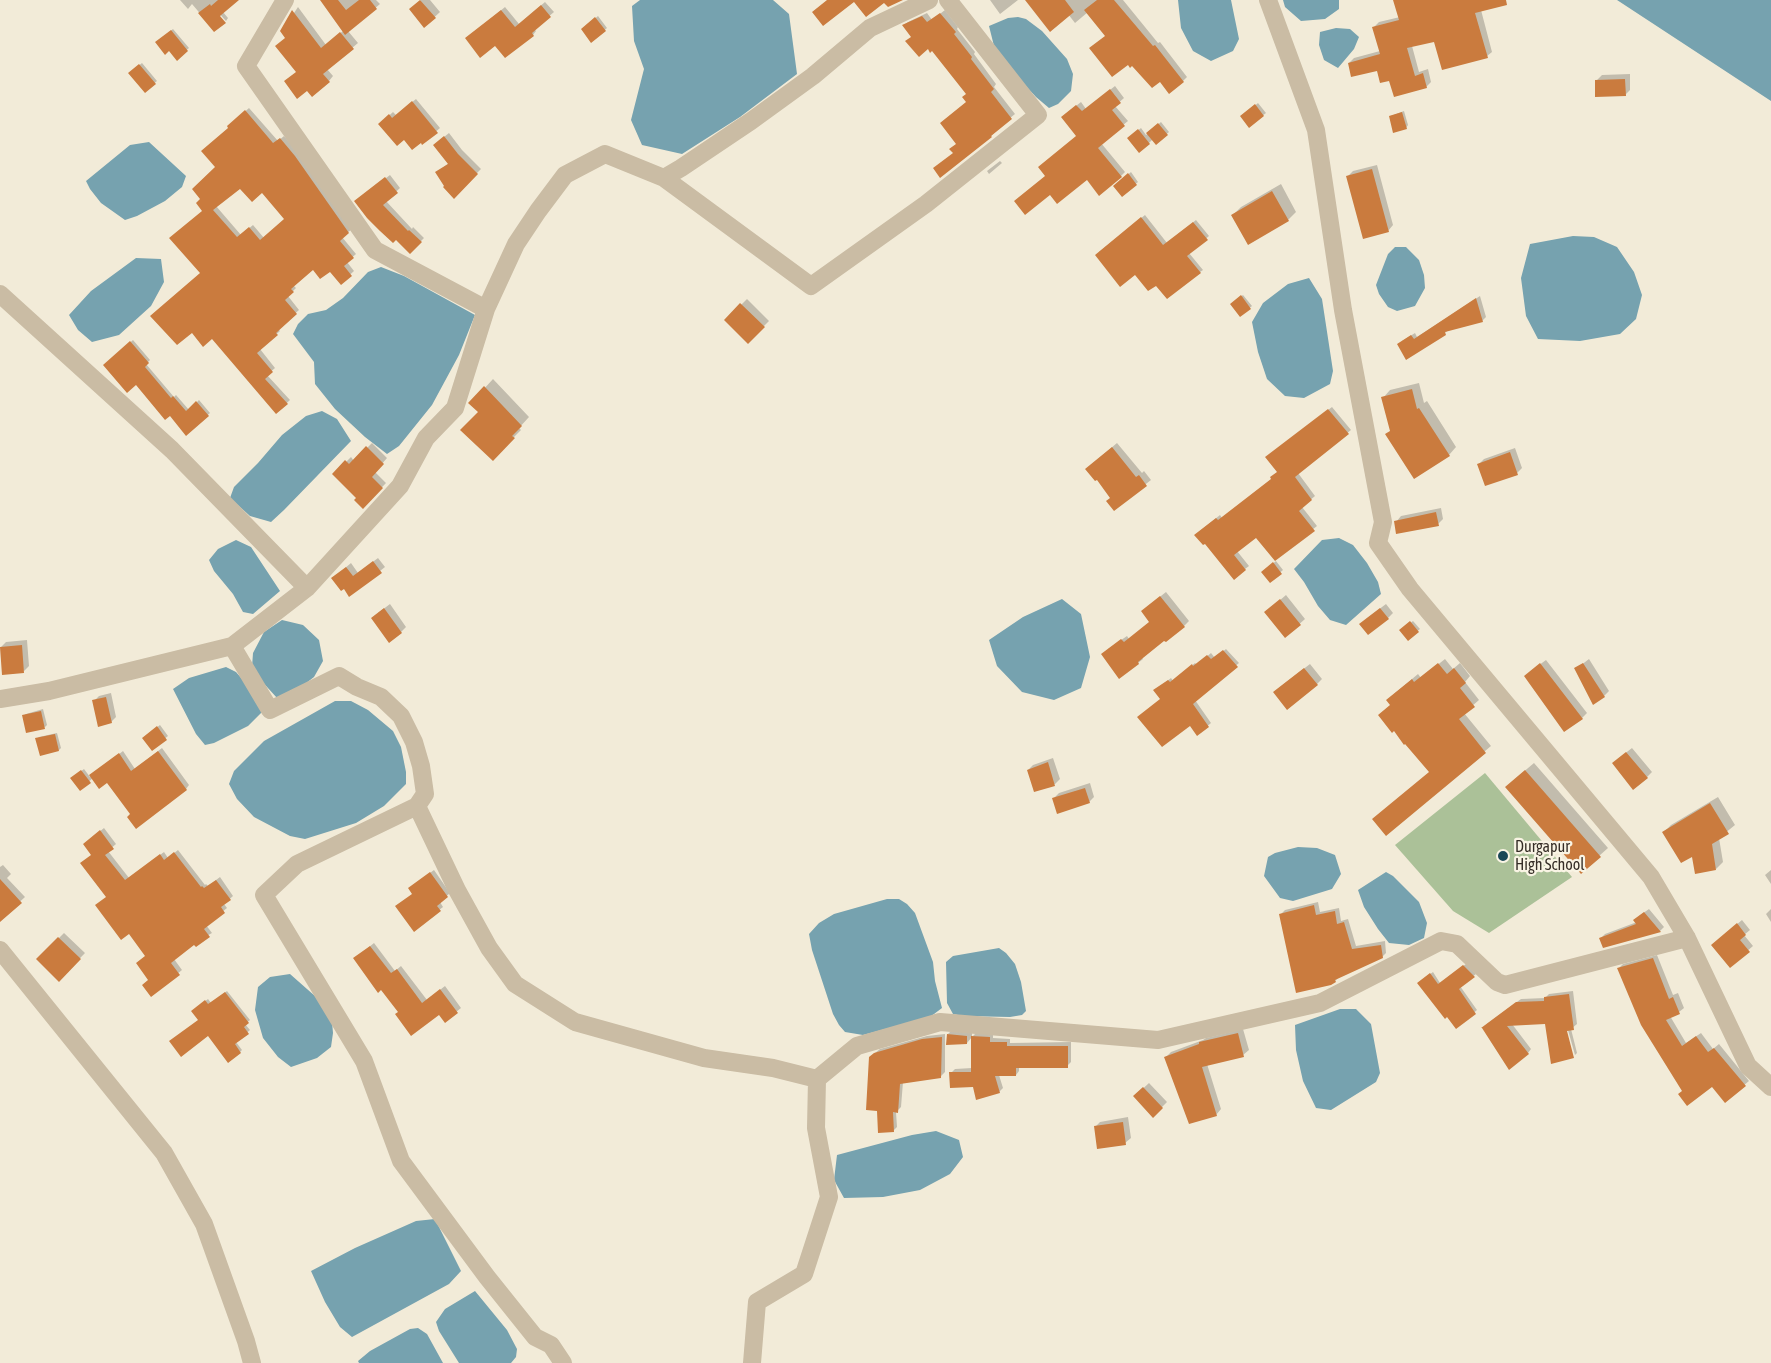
<!DOCTYPE html>
<style>
body{margin:0}
canvas{display:block;background:#f2ebd8}
</style>
<canvas width="1771" height="1363"></canvas>
<script>
const context = document.querySelector('canvas').getContext('2d');
context.lineJoin = 'round';
function fill(path, color) {
  context.fillStyle = color;
  context.fill(path, 'evenodd');
}
function toPath(rows) {
  const path = new Path2D();
  for (const r of rows) {
    path.moveTo(r[0], r[1]);
    for (let i = 2; i < r.length; i += 2) path.lineTo(r[i], r[i + 1]);
  }
  return path;
}
function stroke(path, color, width, dash) {
  context.strokeStyle = color;
  context.lineWidth = width;
  context.lineCap = dash ? 'butt' : 'round';
  context.setLineDash(dash || []);
  context.stroke(path);
}
function label(font, color, halo, rows, align = 'center') {
  context.font = font + ' "Asap Condensed",sans-serif';
  context.lineWidth = 4.5;
  context.setLineDash([]);
  context.textBaseline = 'middle';
  context.strokeStyle = halo;
  context.fillStyle = color;
  for (const [text, x, y, turn = 0] of rows) {
    context.save();
    context.translate(x, y);
    context.rotate((+turn || 0) * Math.PI / 180);
    context.textAlign = isNaN(turn) ? turn : align;
    if (halo) context.strokeText(text, 0, 0);
    context.fillText(text, 0, 0);
    context.restore();
  }
}
fill(toPath([
 [1485,773,1572,877,1489,933,1453,911,1395,845]
]), '#abc198');
fill(toPath([
 [640,0,773,0,789,14,797,74,740,117,682,154,642,145,631,120,644,69,634,41,632,6],
 [1178,0,1231,0,1239,39,1233,51,1211,61,1193,51,1181,28],
 [1283,0,1339,0,1339,9,1325,19,1301,21,1285,7],
 [1617,0,1771,0,1771,101],
 [1018,17,1026,19,1042,31,1067,59,1073,74,1071,91,1058,104,1049,108,1036,97,996,54,989,26,1008,18],
 [1336,28,1350,29,1359,37,1354,49,1338,68,1324,60,1319,45,1320,32],
 [149,142,186,176,182,187,165,201,137,216,125,220,101,203,90,189,86,181,130,145],
 [1573,236,1594,237,1617,247,1634,272,1642,295,1636,319,1620,334,1580,341,1538,339,1526,316,1521,278,1530,244],
 [1395,247,1406,247,1419,260,1424,275,1425,288,1415,306,1397,311,1388,307,1379,294,1376,285,1388,254],
 [136,258,161,259,164,282,151,306,119,335,92,342,78,330,69,315,91,291],
 [381,267,404,276,475,315,459,355,432,405,399,446,387,454,365,437,335,409,315,384,314,362,293,334,298,324,308,314,326,310,343,298,368,272],
 [1309,278,1322,299,1333,371,1330,384,1304,398,1285,396,1267,379,1258,352,1252,322,1263,303,1288,284],
 [322,411,337,419,351,441,284,510,271,522,250,516,230,498,234,487,258,463,282,435,306,416],
 [1339,538,1353,545,1367,563,1378,582,1381,594,1346,625,1330,620,1318,606,1304,582,1294,569,1322,540],
 [236,540,251,547,280,591,253,614,243,612,233,594,214,571,209,560,218,549],
 [1062,599,1081,614,1090,657,1081,688,1054,700,1022,692,997,666,989,640,1023,617],
 [282,620,303,625,319,640,323,661,314,677,292,694,277,698,258,677,252,667,253,653,264,632],
 [226,667,236,672,249,687,263,711,248,726,214,743,205,745,196,734,173,689,189,678],
 [335,701,351,701,368,710,393,731,401,747,406,772,406,784,384,806,356,823,305,839,290,836,254,817,237,799,229,784,234,771,264,741],
 [1298,847,1317,848,1335,855,1341,874,1332,889,1293,901,1280,898,1264,876,1268,857,1275,853],
 [1386,872,1393,876,1419,902,1427,923,1424,938,1409,945,1389,943,1378,929,1364,907,1358,890],
 [887,899,899,899,907,904,915,913,933,962,935,981,942,1008,930,1017,863,1035,845,1032,839,1025,833,1014,812,950,809,934,819,923,834,914],
 [999,948,1006,953,1015,964,1021,982,1026,1011,1022,1015,1010,1017,963,1016,953,1014,947,1003,946,962,953,956],
 [290,974,324,1004,332,1022,333,1033,331,1047,317,1058,291,1067,278,1057,263,1038,255,1010,258,987,270,977],
 [1340,1009,1356,1009,1371,1024,1380,1073,1376,1082,1331,1110,1316,1108,1303,1081,1296,1050,1295,1025],
 [936,1131,959,1140,963,1157,950,1174,920,1190,883,1197,844,1198,834,1180,837,1155,912,1135],
 [435,1219,461,1271,449,1284,352,1337,340,1327,325,1302,311,1271,355,1248,416,1221],
 [475,1291,507,1330,517,1349,516,1357,511,1363,459,1363,439,1331,436,1322,445,1309],
 [418,1328,427,1334,443,1363,359,1363,358,1361,370,1351,410,1329]
]), '#76a2af');
fill(toPath([
 [180,0,237,0,223,12,228,18,226,21,216,10,214,30,192,4,188,9],
 [329,0,376,0,380,4,348,31,358,43,327,69,333,76,329,81,298,71,287,37,282,31,298,7,326,45,343,31],
 [421,0,430,0,440,12,425,26,416,4],
 [990,0,1018,0,1000,14],
 [1027,0,1123,0,1158,43,1160,42,1187,77,1183,81,1160,80,1106,35,1088,12,1075,23,1068,14],
 [1398,0,1496,0,1481,10,1492,52,1487,56,1435,40,1412,46,1419,72,1428,69,1431,82,1426,87,1390,79,1378,69,1349,63,1354,58,1380,51,1374,27,1379,22,1400,17],
 [545,2,554,12,534,29,536,31,533,35,471,35,505,7,519,24],
 [945,10,958,27,957,29,975,52,974,54,996,84,994,87,1015,114,994,131,995,132,991,136,954,152,968,102,968,94,932,49,912,36,904,25,908,22,927,13,932,20],
 [598,16,607,28,592,41,583,29],
 [173,29,189,48,177,58,170,49,157,42],
 [142,63,157,81,145,91,130,73],
 [1630,74,1630,90,1625,95,1597,80,1602,75],
 [1115,86,1124,98,1115,106,1128,121,1101,143,1125,172,1121,176,1087,178,1047,175,1078,135,1067,113,1081,102,1086,109],
 [416,99,440,128,423,143,404,138,380,124,393,112,396,115],
 [1258,103,1266,113,1249,126,1242,117],
 [249,108,278,141,284,136,298,152,352,229,342,237,356,254,347,262,354,271,341,283,330,270,313,268,293,285,296,288,288,296,299,310,278,329,280,331,260,349,275,368,267,375,290,400,277,412,202,273,203,210,202,199,217,167,230,127,229,126],
 [240,187,262,191,286,219,264,238,253,225,241,235,216,206],
 [1404,111,1408,125,1406,128,1391,116],
 [1161,122,1169,132,1156,143,1153,139,1149,143,1129,138,1141,128,1146,135],
 [449,133,462,150,481,169,454,196,437,172,449,163,439,141],
 [1000,161,1002,163,989,174,987,171],
 [1377,165,1393,225,1388,231,1348,176,1353,171],
 [1131,172,1138,182,1122,195,1115,186],
 [390,175,400,188,386,201,412,229,413,227,424,238,410,252,360,198],
 [1281,184,1296,212,1288,220,1233,215,1241,207],
 [1145,215,1167,243,1196,220,1209,236,1189,253,1203,270,1200,272,1156,284,1099,252],
 [1243,295,1252,306,1241,315,1232,304],
 [1480,296,1486,317,1482,321,1449,330,1407,358,1402,341,1415,333,1417,337],
 [747,299,769,321,748,342,726,320],
 [133,340,150,360,146,364,174,397,176,395,189,410,199,400,210,413,187,433,170,413,136,383,105,365],
 [493,379,529,417,519,428,521,430,492,459,480,412,471,403],
 [1419,383,1424,403,1427,401,1456,447,1449,455,1391,430,1383,398,1390,390],
 [1332,407,1351,430,1298,473,1315,496,1302,507,1317,526,1276,559,1256,536,1237,551,1249,566,1245,569,1200,531,1220,515,1222,518,1273,478,1279,472,1271,454],
 [372,443,387,458,375,472,386,483,363,507,358,498,334,474,351,457,354,461],
 [1117,443,1142,473,1144,471,1151,480,1114,509,1112,497,1092,464],
 [1515,448,1522,468,1517,473,1479,464,1484,459],
 [1441,508,1443,519,1438,524,1396,522,1401,516],
 [378,558,385,567,350,595,338,574,351,563,358,573],
 [1276,561,1283,570,1270,581,1263,572],
 [1166,592,1189,621,1184,626,1166,640,1165,638,1142,657,1143,659,1138,663,1108,649,1127,636,1129,639,1151,621,1147,607],
 [1286,595,1305,619,1286,636,1272,607],
 [390,604,406,627,401,632,378,613],
 [1386,604,1393,613,1388,618,1366,619],
 [1413,621,1420,629,1408,639,1401,630],
 [27,640,29,666,24,671,1,647,6,642],
 [1226,649,1239,663,1195,700,1211,723,1198,734,1190,724,1161,699,1158,688,1171,678,1173,681,1195,663,1197,665,1211,653,1215,658],
 [1445,659,1453,669,1460,663,1470,676,1465,682,1479,700,1464,713,1491,746,1386,834,1430,772,1392,705,1394,694,1418,674,1421,678],
 [1589,659,1609,691,1604,696,1576,669],
 [1546,660,1587,713,1582,718,1531,671],
 [1310,664,1322,679,1317,684,1280,687],
 [111,693,116,717,111,722,94,701,99,696],
 [43,709,47,725,45,727,23,716,26,714],
 [160,725,168,736,152,749,146,736],
 [57,733,61,748,59,750,41,754,37,739,39,737],
 [162,748,189,785,186,789,132,814,107,781,93,778,80,789,72,778,84,769,90,777,123,751,135,769],
 [1632,748,1652,772,1647,777,1619,758],
 [1053,758,1060,779,1055,784,1035,791,1028,770,1033,765],
 [1534,763,1608,848,1581,872,1515,779],
 [1090,783,1094,797,1089,802,1054,798,1059,793],
 [1718,797,1735,825,1719,838,1723,862,1716,869,1693,854,1664,832,1671,825],
 [104,828,116,844,108,851,129,878,164,852,168,858,178,850,205,885,206,884,208,886,220,877,233,896,224,904,227,908,206,925,212,933,194,943,174,959,182,970,152,995,147,956,108,897,88,841],
 [3,865,11,874,7,878,25,897,0,920,0,867],
 [434,870,450,893,440,902,443,907,414,929,413,885],
 [1771,870,1771,884,1765,875],
 [1318,902,1320,912,1339,908,1341,921,1348,919,1356,946,1385,941,1386,953,1382,957,1339,977,1335,981,1280,915,1285,910],
 [1649,909,1664,927,1660,931,1601,938,1605,934,1637,922,1639,916],
 [1771,909,1771,922,1766,914],
 [1742,920,1750,930,1744,935,1753,946,1730,966,1717,941],
 [64,933,85,953,59,980,38,959],
 [374,943,395,971,401,966,427,1000,445,986,461,1008,445,1021,439,1013,399,1012,359,955],
 [1657,955,1673,995,1678,993,1684,1008,1679,1012,1670,1016,1686,1043,1701,1033,1713,1049,1719,1044,1749,1081,1725,1101,1712,1085,1683,1091,1619,968,1623,964],
 [1466,964,1476,974,1460,986,1477,1010,1457,1027,1421,981,1433,972,1440,983],
 [227,991,250,1020,245,1024,250,1030,236,1042,242,1050,240,1052,199,1020,195,1009,208,999,211,1003],
 [1573,991,1577,1024,1571,1029,1577,1053,1575,1055,1566,1023,1546,1022,1512,1024,1531,1049,1528,1053,1487,1024,1521,999,1545,998,1549,994],
 [953,1029,972,1031,972,1037,976,1033,993,1034,993,1038,1010,1039,1010,1043,1071,1042,1071,1062,1067,1066,1019,1067,1019,1071,1016,1075,999,1075,1003,1088,999,1092,974,1086,951,1073,955,1069,972,1068,972,1037,967,1043,948,1034],
 [1243,1029,1249,1050,1243,1055,1207,1064,1221,1109,1216,1115,1166,1057,1171,1052,1203,1040,1206,1038],
 [945,1034,945,1072,940,1077,903,1082,901,1107,896,1112,897,1127,893,1131,875,1053,880,1049,927,1036],
 [1149,1083,1167,1102,1153,1116,1135,1096],
 [1128,1117,1131,1138,1125,1143,1095,1127,1100,1122]
]), '#0003');
fill(toPath([
 [218,0,239,0,220,16,226,23,214,32,198,13,210,4,211,6],
 [320,0,338,0,346,10,359,0,370,0,377,9,345,35],
 [420,0,436,18,424,28,409,9],
 [827,0,903,0,888,7,884,3,866,17,854,2,823,26,812,12],
 [1025,0,1065,0,1074,12,1050,32],
 [1097,0,1114,0,1153,46,1155,45,1184,82,1169,94,1160,82,1152,88,1132,66,1130,68,1128,65,1112,77,1089,48,1105,36,1084,10],
 [1393,0,1506,0,1507,5,1475,13,1488,58,1442,70,1434,42,1407,48,1415,76,1423,73,1427,88,1394,97,1389,81,1380,83,1377,71,1351,77,1348,63,1380,54,1372,27,1399,20],
 [541,5,551,17,532,33,534,36,505,58,495,46,480,58,465,38,501,10,515,27],
 [292,10,321,48,340,32,354,49,323,74,330,82,312,97,307,91,297,99,284,81,296,72,275,46,285,38,280,31],
 [940,13,956,32,954,34,972,57,971,59,994,89,991,92,1012,119,991,136,992,137,940,178,933,168,953,153,949,149,956,144,940,123,966,102,962,97,966,94,932,51,930,53,928,49,919,57,905,41,911,37,902,25,922,16,927,22],
 [595,17,606,31,591,43,581,29],
 [171,30,188,51,177,61,169,51,165,55,155,42],
 [139,64,156,84,145,93,128,73],
 [1625,79,1626,96,1595,97,1595,80],
 [1110,89,1121,103,1112,110,1125,126,1098,148,1122,177,1099,196,1087,180,1057,204,1050,195,1025,215,1014,201,1045,176,1038,167,1076,136,1061,117,1076,105,1082,111],
 [412,101,438,133,422,145,421,143,412,150,404,140,397,146,378,124,389,114,392,118],
 [1255,104,1264,116,1249,128,1240,116],
 [245,110,273,143,280,138,295,156,349,233,340,241,354,258,344,266,352,276,341,285,330,272,320,279,313,270,291,289,294,292,285,300,297,314,276,333,278,335,257,353,273,372,265,379,288,404,276,414,212,339,203,347,192,333,177,345,150,316,200,273,169,238,202,211,196,203,200,199,192,189,215,167,201,151,228,128,227,126],
 [240,189,252,202,262,193,284,219,260,240,249,227,237,237,213,210],
 [1402,112,1407,129,1393,133,1389,116],
 [1158,123,1168,135,1156,145,1146,133],
 [1138,129,1150,144,1139,153,1127,138],
 [444,136,458,154,478,174,454,199,443,187,444,186,435,172,448,164,433,145],
 [1372,169,1389,232,1363,239,1346,176],
 [1128,173,1137,185,1122,197,1113,186],
 [385,177,398,193,383,205,408,231,409,230,422,242,410,254,396,240,393,243,380,231,367,218,354,201],
 [1272,191,1289,221,1248,245,1231,215],
 [1141,217,1163,245,1193,222,1208,240,1187,256,1201,273,1167,299,1156,286,1148,291,1135,275,1120,287,1095,255],
 [1241,295,1251,309,1240,317,1230,304],
 [1476,298,1483,322,1445,332,1446,335,1406,360,1397,344,1411,335,1414,339],
 [740,303,765,327,748,344,724,320],
 [130,341,149,363,145,367,171,398,173,396,186,411,196,401,209,416,186,436,170,416,165,420,136,385,127,393,103,365],
 [484,386,522,426,512,436,515,438,493,461,460,430,478,412,468,403],
 [1412,389,1417,409,1419,408,1450,456,1414,479,1385,434,1390,431,1381,397],
 [1328,409,1349,434,1295,477,1312,500,1299,511,1315,531,1275,561,1256,538,1234,555,1246,570,1234,580,1205,544,1203,545,1194,535,1216,518,1218,520,1271,479,1270,477,1277,472,1265,457],
 [366,446,384,464,372,477,383,488,363,509,354,500,356,498,332,474,345,460,349,464],
 [1112,447,1136,477,1139,475,1147,486,1114,511,1106,501,1110,498,1097,480,1095,481,1085,469],
 [1510,452,1518,475,1485,486,1477,464],
 [1436,512,1439,526,1396,534,1394,521],
 [373,561,382,573,349,597,344,589,341,591,331,578,346,567,353,576],
 [1273,562,1282,574,1270,583,1261,572],
 [1160,596,1185,627,1166,642,1164,641,1138,662,1139,664,1119,679,1101,654,1121,639,1124,642,1149,622,1141,611],
 [1280,599,1301,625,1285,638,1264,612],
 [384,608,402,633,389,643,371,618],
 [1380,608,1389,619,1368,635,1359,624],
 [1410,621,1419,632,1408,641,1399,630],
 [22,645,24,673,2,675,0,647],
 [1223,650,1238,667,1193,704,1209,727,1197,736,1190,726,1162,747,1137,717,1160,699,1153,690,1168,680,1170,682,1192,664,1193,666,1207,655,1211,659],
 [1438,663,1447,674,1454,668,1466,683,1460,688,1475,707,1459,719,1486,753,1386,836,1372,819,1429,772,1405,744,1404,745,1394,731,1392,733,1378,715,1390,705,1386,700,1412,679,1414,682],
 [1540,663,1583,719,1564,732,1524,676],
 [1583,663,1605,697,1593,705,1574,668],
 [1304,668,1318,685,1287,710,1273,692],
 [106,697,112,723,98,727,92,700],
 [41,711,45,729,26,733,22,715],
 [157,726,167,740,152,751,142,738],
 [55,734,59,751,40,756,35,738],
 [158,751,187,790,136,829,127,817,130,814,107,783,99,789,89,775,119,753,131,771],
 [1626,752,1648,778,1633,790,1612,763],
 [1048,762,1055,786,1034,792,1027,770],
 [81,770,91,783,80,791,70,778],
 [1525,770,1601,857,1581,874,1505,787],
 [1085,788,1090,803,1057,814,1052,798],
 [1710,803,1729,834,1712,844,1716,870,1695,874,1692,857,1681,863,1662,832],
 [100,830,114,849,105,855,125,880,160,854,164,860,174,852,201,887,202,886,204,888,216,880,231,900,221,907,225,913,204,929,210,937,196,947,194,945,171,963,180,975,151,997,142,985,148,980,136,963,145,956,129,934,121,940,95,905,106,897,80,863,91,855,83,844],
 [430,872,448,897,437,906,441,911,414,932,395,906,412,894,408,888],
 [0,879,22,903,0,922],
 [1314,905,1316,915,1335,911,1337,924,1344,922,1352,949,1381,945,1383,958,1335,980,1336,982,1331,985,1296,993,1279,914],
 [1644,912,1661,932,1603,948,1599,938,1636,924,1633,920],
 [1737,923,1746,935,1740,940,1750,952,1730,968,1711,945],
 [58,937,81,959,59,982,36,959],
 [370,946,391,973,397,969,422,1003,440,989,458,1013,445,1023,439,1015,411,1036,395,1014,398,1012,381,990,378,993,353,958],
 [1653,958,1669,999,1673,997,1680,1014,1666,1020,1682,1046,1696,1036,1708,1052,1714,1048,1746,1086,1725,1103,1712,1087,1687,1106,1678,1094,1682,1091,1641,1025,1617,968],
 [1463,965,1475,977,1459,989,1476,1014,1456,1029,1447,1017,1445,1019,1417,983,1430,973,1438,984],
 [225,992,249,1023,244,1027,249,1034,235,1044,241,1053,228,1063,208,1036,181,1057,169,1041,198,1020,191,1011,205,1000,208,1004],
 [1569,994,1574,1030,1567,1031,1574,1058,1551,1064,1545,1024,1507,1026,1529,1054,1509,1070,1482,1028,1481,1028,1516,1002,1544,1001,1544,997],
 [1238,1033,1244,1057,1202,1067,1217,1116,1189,1124,1164,1057,1199,1044,1199,1042],
 [947,1034,967,1036,967,1044,946,1045],
 [971,1036,990,1037,990,1042,1007,1042,1007,1046,1068,1046,1068,1068,1016,1068,1016,1076,995,1076,1000,1093,976,1100,973,1087,950,1088,949,1072,971,1072],
 [942,1037,941,1078,900,1084,898,1113,893,1112,894,1132,878,1133,877,1111,866,1110,869,1057,874,1053,922,1039],
 [1143,1087,1163,1108,1153,1118,1133,1096],
 [1123,1122,1126,1145,1097,1149,1094,1126]
]), '#ca7b3e');
stroke(toPath([
 [285,0,246,66,375,250,486,309],
 [1268,0,1316,130,1343,310,1383,522,1378,543,1410,589,1651,877,1687,938,1748,1066,1771,1087],
 [664,178,681,168,751,121,813,76,870,28,929,0],
 [0,294,172,450,307,588],
 [232,646,270,710,339,676,357,687,381,697,401,716,414,742,421,766,425,794,417,806,297,864,264,895,364,1061,401,1161,487,1277,535,1337,551,1345,563,1363],
 [0,699,49,691,232,646,307,588,400,486,426,438,455,408,486,309,516,244,538,211,565,175,605,154,664,178,811,286,926,204,1038,115,948,0],
 [417,806,457,890,489,948,515,984,575,1022,704,1058,773,1068,817,1079],
 [0,950,164,1153,204,1224,246,1341,252,1363],
 [752,1363,757,1302,804,1274,829,1197,816,1128,817,1079,857,1046,940,1022,1158,1040,1320,1003,1441,941,1457,944,1497,982,1505,985,1687,938]
]), '#cabca4', 18);
for (const [x, y, r, color] of [
 [1503,856,6,"#1a4857"]
]) {
  const dot = new Path2D();
  dot.arc(x, y, r, 0, 2 * Math.PI);
  context.fillStyle = color;
  context.fill(dot);
  stroke(dot, '#f9f4e4', 2);
}
label('16px', '#352d26', '#f9f4e4', [
 ["Durgapur",1515,847],
 ["High School",1515,865]
], 'left');
</script>
